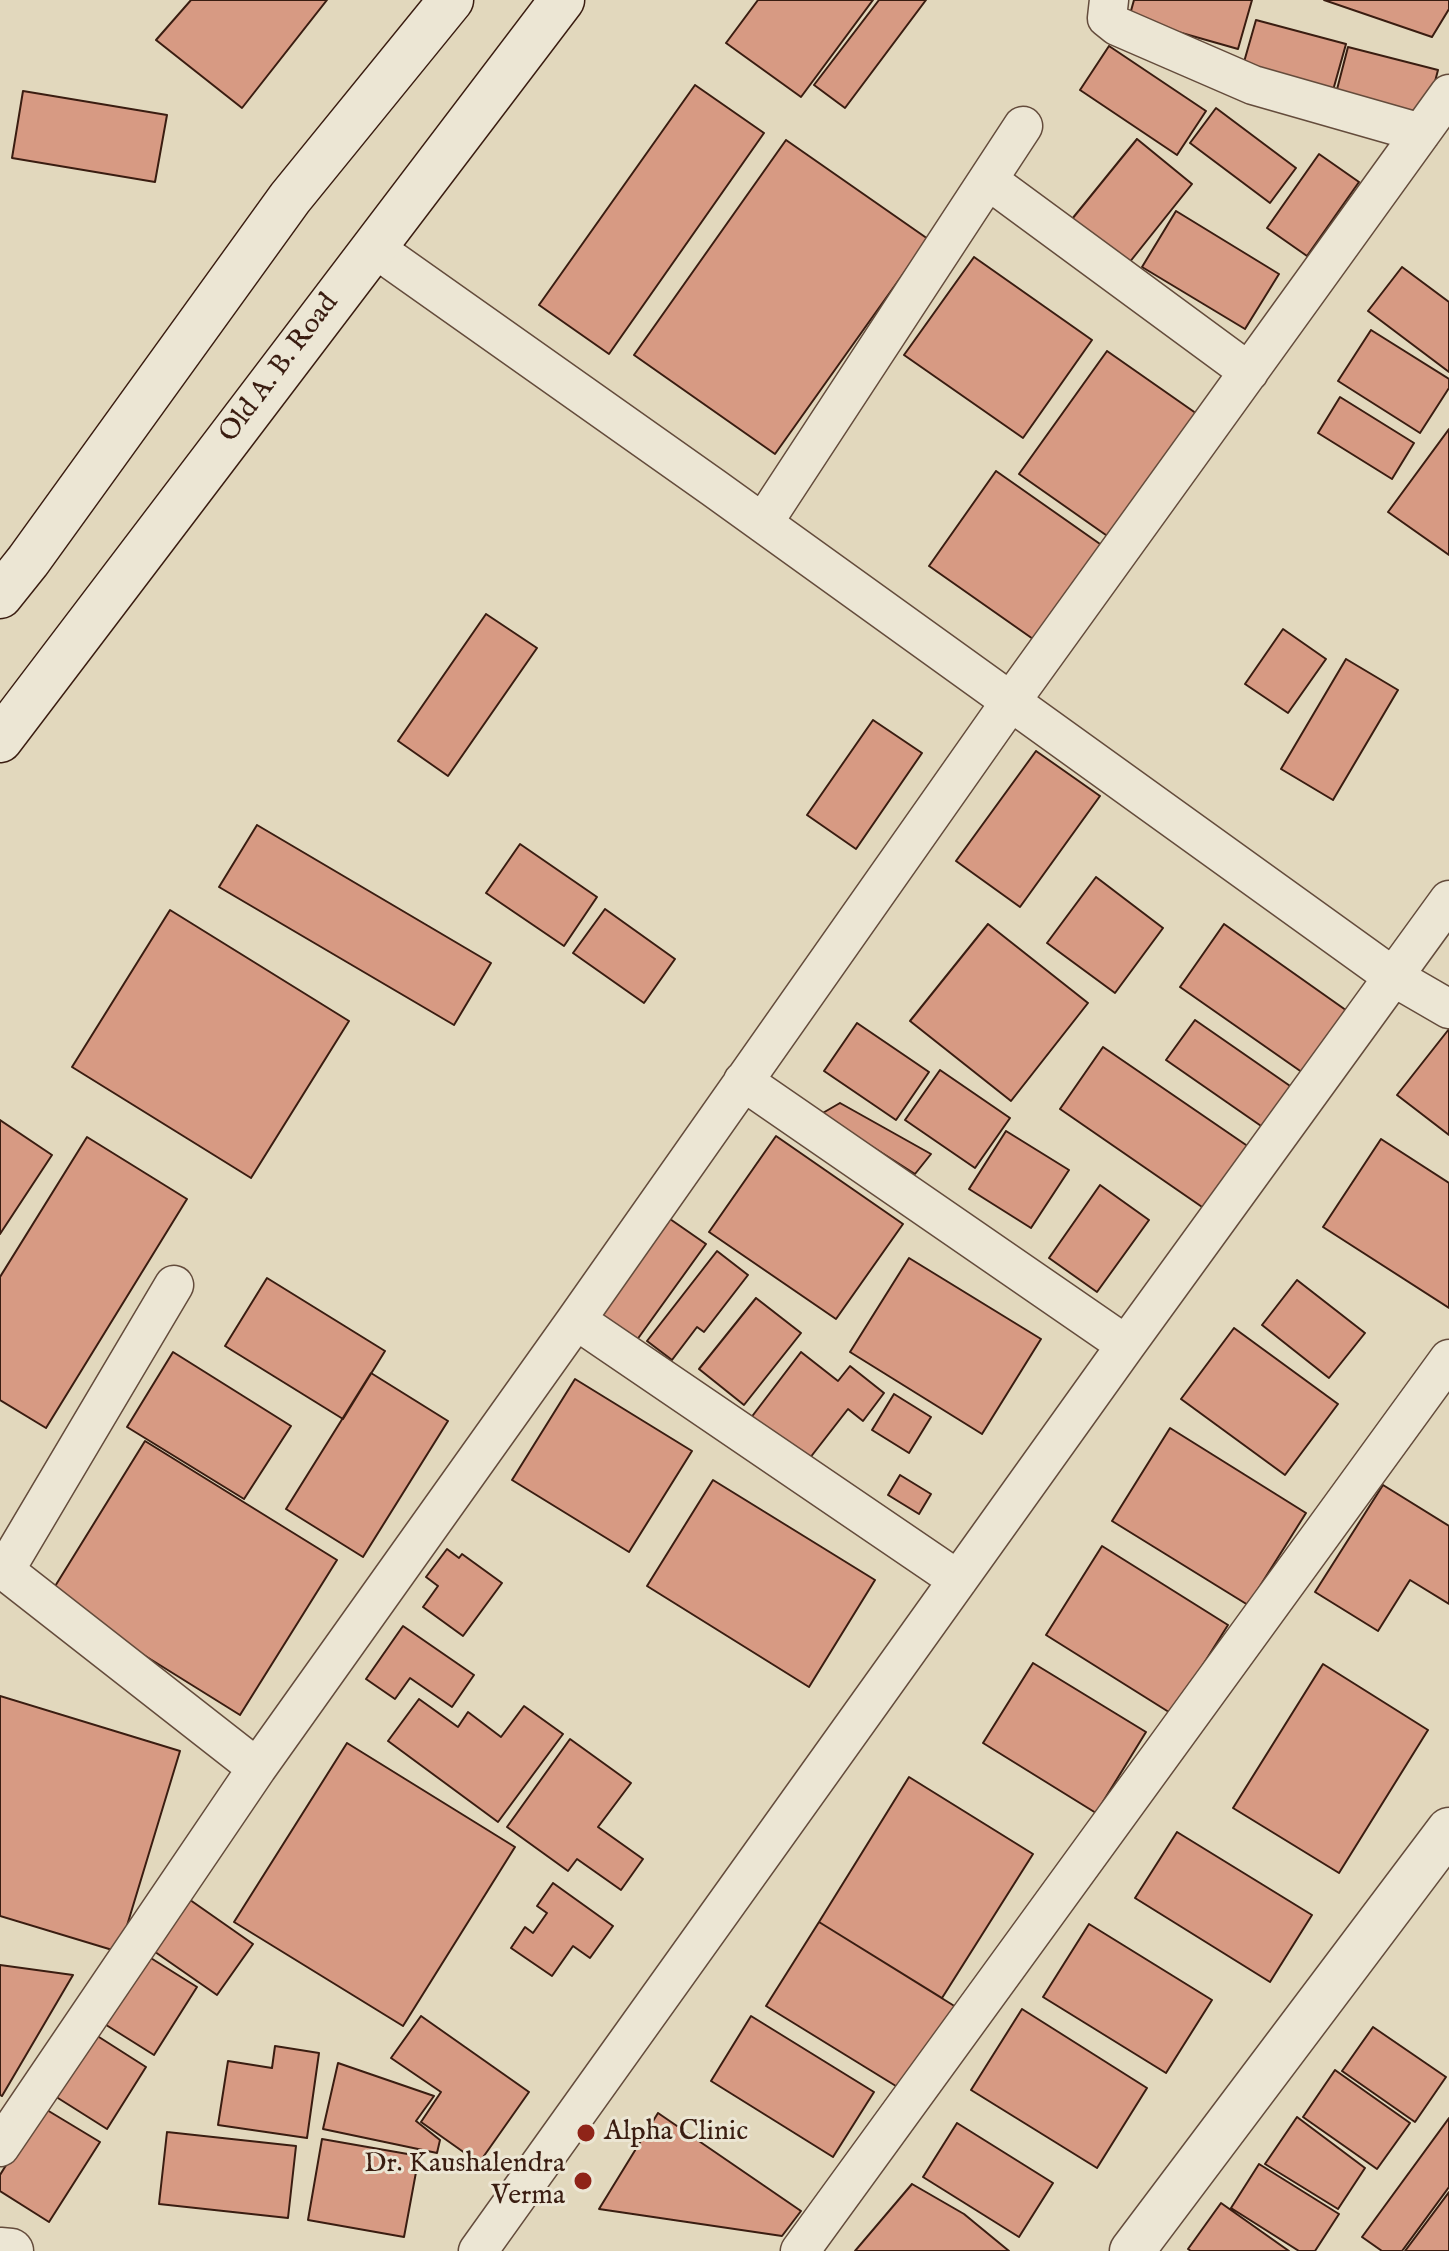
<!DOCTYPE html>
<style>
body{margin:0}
canvas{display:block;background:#e2d8bd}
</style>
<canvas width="1449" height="2251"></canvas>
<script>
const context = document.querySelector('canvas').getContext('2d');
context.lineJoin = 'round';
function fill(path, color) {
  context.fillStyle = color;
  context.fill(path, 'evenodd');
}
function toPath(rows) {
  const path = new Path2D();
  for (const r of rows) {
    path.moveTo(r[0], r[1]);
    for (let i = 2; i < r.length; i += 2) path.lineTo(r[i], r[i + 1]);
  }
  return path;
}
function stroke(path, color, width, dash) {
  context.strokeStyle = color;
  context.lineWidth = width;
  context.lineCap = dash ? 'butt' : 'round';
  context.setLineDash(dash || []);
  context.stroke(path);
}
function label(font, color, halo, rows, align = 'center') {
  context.font = font + ' "IM FELL English",serif';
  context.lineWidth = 6;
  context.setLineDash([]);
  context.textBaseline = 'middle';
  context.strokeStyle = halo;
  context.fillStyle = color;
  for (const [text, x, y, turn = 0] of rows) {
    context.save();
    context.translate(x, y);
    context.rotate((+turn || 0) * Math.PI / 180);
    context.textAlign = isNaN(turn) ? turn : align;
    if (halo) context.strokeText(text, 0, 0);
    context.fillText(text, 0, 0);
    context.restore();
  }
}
const building = toPath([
 [191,0,327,0,242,108,156,40,191,0],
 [758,0,873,0,801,97,726,43,758,0],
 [879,0,926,0,845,108,814,85,879,0],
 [1134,0,1252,0,1238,49,1129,18,1134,0],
 [1324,0,1449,0,1449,9,1432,37,1324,0],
 [1256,20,1346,44,1330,101,1240,76,1256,20],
 [1109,46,1206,111,1177,155,1080,90,1109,46],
 [1348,47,1438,70,1424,124,1334,101,1348,47],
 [695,85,764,133,609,354,539,305,695,85],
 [23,91,167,115,155,182,12,158,23,91],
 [1216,108,1296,168,1270,203,1190,143,1216,108],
 [1137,139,1192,184,1129,263,1072,219,1137,139],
 [786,140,928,239,775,454,634,355,786,140],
 [1319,154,1359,182,1307,256,1267,228,1319,154],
 [1176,211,1279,274,1245,329,1142,267,1176,211],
 [974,257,1092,340,1023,438,904,355,974,257],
 [1402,267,1449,302,1449,372,1368,311,1402,267],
 [1371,330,1449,379,1449,388,1420,433,1338,381,1371,330],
 [1107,351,1210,423,1123,547,1019,474,1107,351],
 [1340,397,1414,443,1392,479,1318,433,1340,397],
 [1449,429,1449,555,1388,512,1449,429],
 [996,471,1110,551,1043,646,929,566,996,471],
 [486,614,537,648,448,776,398,741,486,614],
 [1283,629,1326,659,1288,713,1245,684,1283,629],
 [1346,659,1398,690,1333,800,1281,769,1346,659],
 [873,720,922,753,856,849,807,815,873,720],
 [1036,751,1100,796,1020,907,956,861,1036,751],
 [257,825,491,963,454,1025,219,887,257,825],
 [520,844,597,897,564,946,486,893,520,844],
 [1096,877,1163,928,1115,993,1047,943,1096,877],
 [605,909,675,959,644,1003,573,953,605,909],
 [170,910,349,1021,251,1178,72,1067,170,910],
 [988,924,1088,1003,1011,1101,910,1021,988,924],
 [1224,924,1350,1013,1306,1075,1180,987,1224,924],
 [1195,1020,1293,1088,1264,1128,1166,1060,1195,1020],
 [857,1023,929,1072,896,1120,824,1071,857,1023],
 [1449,1029,1449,1135,1397,1095,1449,1029],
 [1103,1047,1249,1147,1205,1209,1060,1109,1103,1047],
 [940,1070,1010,1118,975,1168,905,1120,940,1070],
 [840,1103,931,1154,915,1174,821,1114,840,1103],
 [0,1120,52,1155,0,1234,0,1120],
 [1006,1131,1069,1170,1031,1228,969,1189,1006,1131],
 [776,1136,903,1224,836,1319,709,1232,776,1136],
 [87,1137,187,1199,46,1428,0,1400,0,1277,87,1137],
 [1381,1139,1449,1183,1449,1308,1323,1227,1381,1139],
 [1100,1185,1149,1220,1097,1292,1049,1258,1100,1185],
 [670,1219,706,1244,634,1344,599,1319,670,1219],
 [717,1251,748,1275,704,1332,697,1327,672,1360,647,1341,717,1251],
 [909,1258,1041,1339,982,1434,850,1352,909,1258],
 [267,1278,385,1351,343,1419,225,1346,267,1278],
 [1297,1280,1365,1333,1329,1378,1262,1325,1297,1280],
 [756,1298,801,1333,744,1405,699,1369,756,1298],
 [1234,1328,1338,1404,1285,1475,1181,1399,1234,1328],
 [173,1352,291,1426,244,1499,127,1427,173,1352],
 [801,1352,838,1381,850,1366,884,1393,863,1421,848,1409,806,1463,747,1423,801,1352],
 [371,1373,448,1421,363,1557,286,1509,371,1373],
 [575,1379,692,1451,629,1552,512,1480,575,1379],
 [894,1394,931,1417,909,1453,872,1430,894,1394],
 [1170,1428,1306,1513,1248,1605,1112,1521,1170,1428],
 [145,1441,337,1560,240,1715,49,1596,145,1441],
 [900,1475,931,1494,919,1514,888,1495,900,1475],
 [713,1480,875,1580,809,1687,647,1586,713,1480],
 [1383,1485,1449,1526,1449,1604,1410,1580,1378,1631,1315,1592,1383,1485],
 [1102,1546,1228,1625,1172,1714,1046,1635,1102,1546],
 [447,1549,459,1558,462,1554,502,1583,463,1636,423,1607,438,1586,426,1577,447,1549],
 [403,1626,474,1675,452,1707,410,1678,395,1699,366,1679,403,1626],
 [1033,1663,1146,1732,1096,1813,983,1743,1033,1663],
 [1323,1664,1428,1730,1339,1873,1233,1808,1323,1664],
 [0,1696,180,1751,119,1952,0,1916,0,1696],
 [419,1699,458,1727,468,1712,501,1737,524,1706,563,1734,498,1822,388,1741,419,1699],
 [570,1739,631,1783,598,1827,643,1859,621,1890,577,1859,568,1871,507,1827,570,1739],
 [347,1743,515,1847,403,2026,234,1922,347,1743],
 [909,1777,1033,1854,942,1998,819,1922,909,1777],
 [1177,1832,1312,1915,1270,1982,1135,1898,1177,1832],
 [553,1883,613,1926,590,1958,573,1946,552,1976,511,1948,525,1927,533,1933,547,1913,537,1906,553,1883],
 [183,1895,253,1944,217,1995,148,1947,183,1895],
 [819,1922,956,2007,904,2091,766,2006,819,1922],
 [1089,1924,1212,2000,1166,2073,1043,1997,1089,1924],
 [146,1955,197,1987,154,2055,103,2023,146,1955],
 [0,1965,73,1975,2,2096,0,2095,0,1965],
 [1022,2009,1147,2088,1097,2168,971,2090,1022,2009],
 [421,2016,529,2092,479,2163,421,2122,441,2092,391,2058,421,2016],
 [751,2016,874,2092,833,2157,711,2081,751,2016],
 [1373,2027,1446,2077,1415,2122,1342,2071,1373,2027],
 [88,2030,146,2067,107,2129,50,2093,88,2030],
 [275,2046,319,2053,307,2138,218,2125,228,2061,272,2068,275,2046],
 [338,2063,434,2096,416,2121,440,2140,437,2153,323,2129,338,2063],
 [1335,2070,1410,2123,1377,2169,1303,2117,1335,2070],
 [42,2107,100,2142,49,2222,0,2191,0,2175,42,2107],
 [658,2113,801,2211,782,2236,599,2209,658,2113],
 [1297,2117,1365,2168,1338,2209,1265,2164,1297,2117],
 [1449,2118,1449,2187,1402,2251,1382,2251,1362,2237,1449,2118],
 [957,2123,1053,2183,1019,2237,923,2177,957,2123],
 [167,2132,296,2146,288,2218,159,2204,167,2132],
 [322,2139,419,2156,404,2237,308,2220,322,2139],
 [1259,2164,1339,2214,1315,2251,1299,2251,1231,2208,1259,2164],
 [912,2184,964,2214,1009,2251,855,2251,912,2184],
 [1449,2192,1449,2251,1405,2251,1449,2192],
 [1221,2203,1289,2251,1191,2251,1188,2249,1221,2203]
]);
fill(building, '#d79a83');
stroke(building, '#3a1d11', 2);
const minor = toPath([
 [1109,0,1107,18,1117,26,1253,85,1421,133],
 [988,180,1249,372],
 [373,247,714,488,1392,976,1449,1009],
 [763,523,1023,126],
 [743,1081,1126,1345],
 [576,1320,958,1580],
 [0,1567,257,1768],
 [5,1570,174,1285],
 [0,2147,257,1768,576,1320,1011,701,1449,94],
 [478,2251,1126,1345,1449,900],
 [800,2251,1449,1359]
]);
const tertiary = toPath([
 [0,2250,11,2251],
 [1132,2251,1449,1830]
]);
const secondary = toPath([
 [0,596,28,561,290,198,451,0],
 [0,740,562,0]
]);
stroke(minor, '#644c3c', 41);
stroke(tertiary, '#644c3c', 47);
stroke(secondary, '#3a1d11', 47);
stroke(minor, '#ece6d4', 38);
stroke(tertiary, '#ece6d4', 44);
stroke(secondary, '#ece6d4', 44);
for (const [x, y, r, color] of [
 [586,2133,10,"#8f2418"],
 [583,2181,10,"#8f2418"]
]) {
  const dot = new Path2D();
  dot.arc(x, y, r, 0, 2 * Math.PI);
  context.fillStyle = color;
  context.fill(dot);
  stroke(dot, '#ece6d4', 3);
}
label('28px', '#3a1d11', '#ece6d4', [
 ["Old A. B. Road",280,369,-53]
]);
label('28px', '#3a1d11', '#ece6d4', [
 ["Alpha Clinic",604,2133],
 ["Dr. Kaushalendra",565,2165,"right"],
 ["Verma",565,2197,"right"]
], 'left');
</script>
